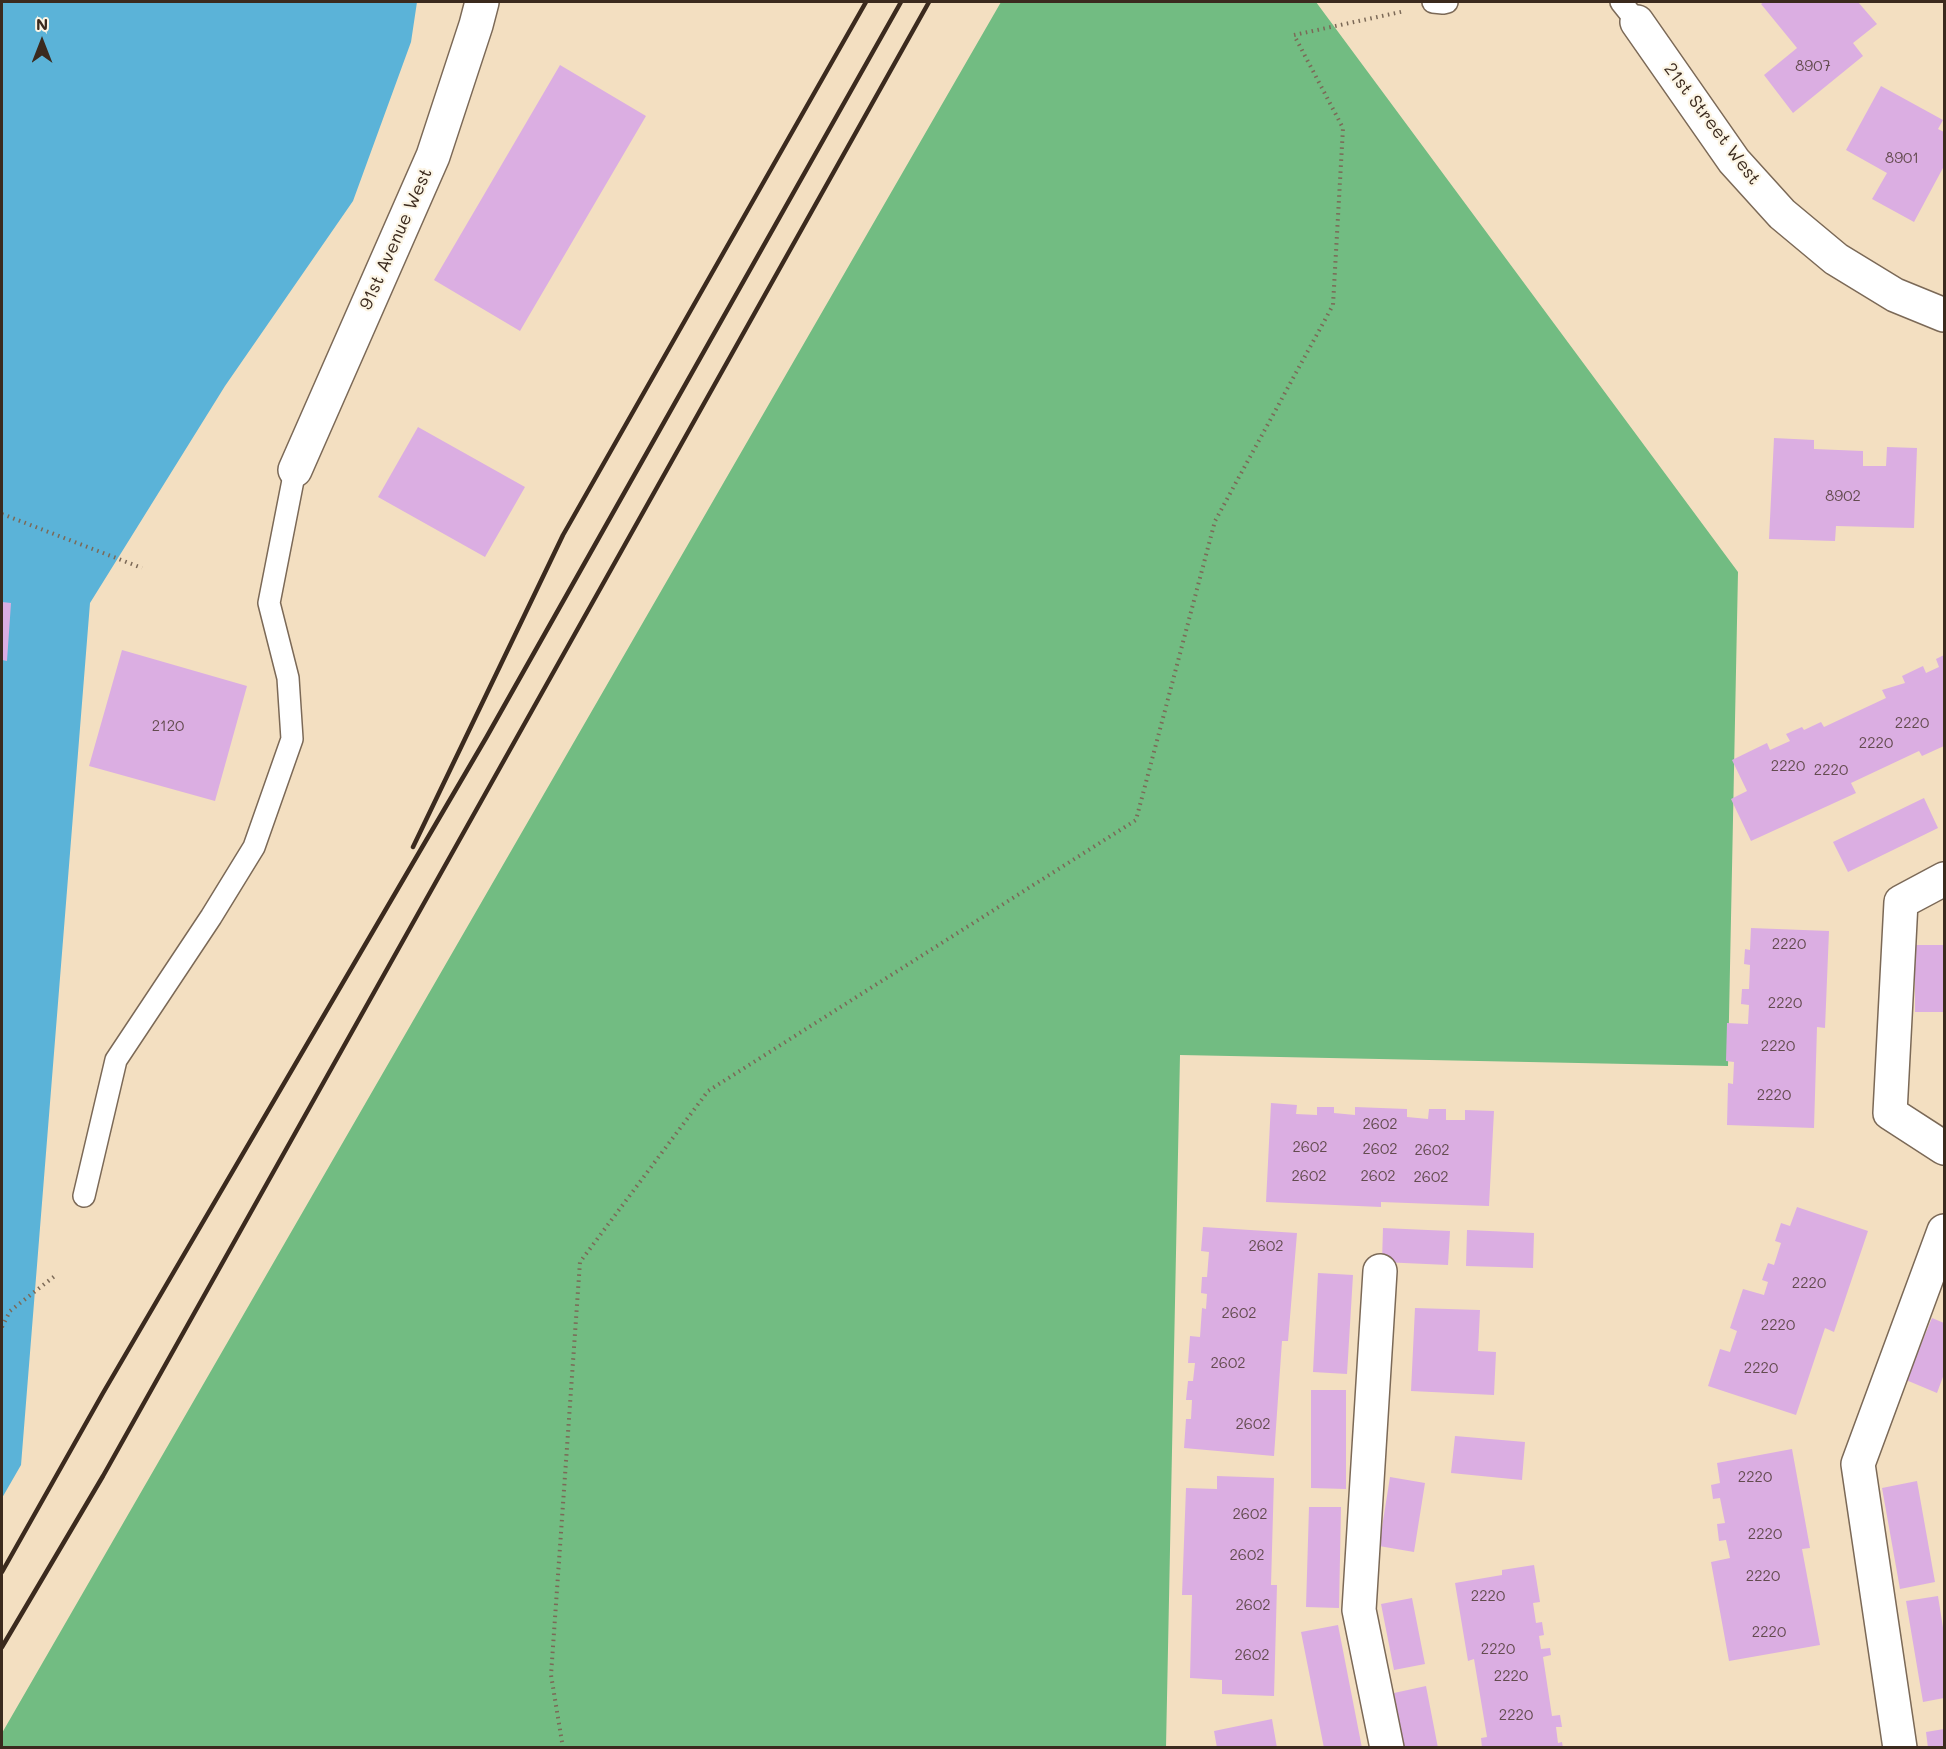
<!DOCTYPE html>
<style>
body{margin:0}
#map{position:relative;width:1946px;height:1749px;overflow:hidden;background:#f3dfc1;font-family:Mali,sans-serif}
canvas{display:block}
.frame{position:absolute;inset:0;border:3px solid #3b2a1e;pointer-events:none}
.north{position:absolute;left:12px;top:12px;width:60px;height:60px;-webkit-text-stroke:4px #fcf5e5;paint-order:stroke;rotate:0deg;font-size:16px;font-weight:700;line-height:24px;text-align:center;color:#3b2a1e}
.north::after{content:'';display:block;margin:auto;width:21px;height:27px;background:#3b2a1e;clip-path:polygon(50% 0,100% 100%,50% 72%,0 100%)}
</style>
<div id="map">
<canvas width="1946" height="1749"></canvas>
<div class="frame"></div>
<div class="north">N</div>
</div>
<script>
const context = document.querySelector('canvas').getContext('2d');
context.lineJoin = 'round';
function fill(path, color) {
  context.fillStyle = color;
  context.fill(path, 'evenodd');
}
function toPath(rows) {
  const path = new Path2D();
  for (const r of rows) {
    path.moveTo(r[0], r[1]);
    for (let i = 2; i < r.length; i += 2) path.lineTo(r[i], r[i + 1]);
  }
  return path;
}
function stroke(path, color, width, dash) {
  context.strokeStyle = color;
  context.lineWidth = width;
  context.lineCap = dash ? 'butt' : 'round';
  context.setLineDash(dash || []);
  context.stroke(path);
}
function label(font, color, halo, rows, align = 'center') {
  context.font = font + ' Mali,sans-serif';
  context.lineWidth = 4.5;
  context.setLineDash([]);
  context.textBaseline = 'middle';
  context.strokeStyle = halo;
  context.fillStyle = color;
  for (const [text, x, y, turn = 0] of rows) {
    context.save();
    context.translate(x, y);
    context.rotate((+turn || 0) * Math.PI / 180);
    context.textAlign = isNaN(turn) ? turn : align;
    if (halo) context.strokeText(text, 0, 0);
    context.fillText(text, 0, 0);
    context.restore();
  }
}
fill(toPath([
 [1001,2,1316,2,1738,572,1728,1066,1180,1055,1166,1747,2,1748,2,1733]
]), '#72bc82');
fill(toPath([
 [2,2,417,2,411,42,353,201,225,386,90,603,21,1465,2,1498]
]), '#5bb3d8');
fill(toPath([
 [1764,2,1858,2,1877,24,1853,43,1863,56,1793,113,1764,75,1797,48,1761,4],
 [560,65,646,116,520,331,434,280],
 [1881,86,1943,120,1938,129,1944,132,1944,166,1914,222,1872,199,1887,173,1846,150],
 [418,427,525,487,485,557,378,497],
 [1774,438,1814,440,1814,449,1863,451,1863,466,1886,466,1887,447,1917,448,1914,528,1836,526,1835,541,1769,539],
 [2,602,11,603,7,661,2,660],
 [122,650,247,686,215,801,89,766],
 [1944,655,1944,746,1922,756,1919,751,1851,783,1856,793,1751,841,1731,799,1747,791,1732,760,1767,743,1770,750,1790,741,1786,734,1802,727,1804,730,1821,722,1824,727,1886,698,1882,690,1905,683,1902,676,1923,666,1926,673,1939,667,1936,659],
 [1924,798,1938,828,1848,872,1833,842],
 [1751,928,1829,931,1825,1028,1817,1027,1814,1128,1727,1125,1728,1083,1733,1084,1734,1062,1726,1061,1727,1023,1748,1024,1749,1005,1741,1004,1742,989,1749,989,1750,965,1744,964,1745,949,1750,950],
 [1915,945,1944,945,1944,1012,1915,1012],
 [1271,1103,1297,1105,1296,1114,1317,1115,1317,1107,1334,1107,1334,1113,1355,1115,1355,1107,1407,1109,1407,1117,1428,1119,1429,1109,1446,1109,1446,1120,1465,1120,1465,1110,1494,1111,1489,1206,1381,1202,1381,1207,1266,1202],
 [1797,1207,1868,1231,1834,1332,1825,1328,1796,1415,1708,1386,1720,1349,1730,1352,1737,1331,1730,1328,1743,1289,1764,1295,1768,1282,1762,1280,1768,1263,1774,1265,1781,1243,1775,1241,1781,1223,1790,1226],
 [1203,1227,1297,1233,1288,1341,1282,1341,1274,1456,1184,1448,1186,1419,1191,1419,1192,1400,1186,1400,1188,1381,1193,1381,1195,1363,1188,1363,1190,1336,1200,1337,1202,1308,1206,1309,1207,1294,1201,1293,1202,1277,1207,1277,1209,1252,1201,1251],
 [1383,1228,1450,1231,1448,1265,1382,1262],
 [1467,1230,1534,1233,1533,1268,1466,1266],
 [1318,1273,1353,1275,1347,1374,1313,1372],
 [1415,1308,1480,1310,1478,1351,1496,1352,1494,1395,1411,1391],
 [1932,1318,1944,1323,1944,1374,1937,1393,1906,1380],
 [1311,1390,1346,1390,1346,1489,1311,1488],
 [1455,1436,1525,1442,1522,1480,1451,1473],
 [1792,1449,1810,1548,1802,1549,1820,1645,1729,1661,1711,1562,1730,1558,1726,1540,1719,1541,1717,1524,1725,1523,1720,1498,1713,1499,1711,1485,1720,1483,1717,1463],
 [1217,1476,1274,1478,1271,1585,1277,1585,1274,1696,1222,1694,1222,1680,1190,1678,1192,1595,1182,1595,1186,1488,1217,1489],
 [1390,1477,1425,1483,1414,1552,1379,1546],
 [1917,1481,1935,1582,1900,1589,1882,1488],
 [1309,1507,1341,1507,1339,1608,1306,1607],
 [1534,1565,1540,1602,1533,1603,1536,1623,1542,1622,1544,1635,1539,1636,1541,1649,1550,1648,1551,1655,1543,1657,1552,1716,1560,1715,1562,1727,1556,1727,1558,1743,1562,1742,1563,1748,1482,1748,1481,1738,1487,1737,1474,1659,1468,1661,1455,1583,1502,1575,1502,1570],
 [1938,1596,1944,1634,1944,1698,1923,1702,1906,1601],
 [1412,1598,1425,1664,1394,1670,1381,1604],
 [1338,1625,1362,1748,1324,1748,1301,1632],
 [1426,1686,1438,1748,1404,1748,1394,1693],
 [1272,1719,1277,1748,1217,1748,1214,1731],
 [1944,1729,1944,1748,1928,1748,1926,1732]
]), '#dbaee2');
const lane = toPath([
 [1433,2,1443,3,1447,2],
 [1621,2,1637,22],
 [84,1196,116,1060,211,917,254,847,292,739,288,678,269,603,295,470]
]);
const street = toPath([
 [1637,22,1734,161,1782,214,1836,259,1895,295,1944,315],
 [295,470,433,156,476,25,482,2],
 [1944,879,1901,902,1890,1113,1944,1148],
 [1380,1271,1359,1610,1387,1748],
 [1900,1748,1858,1464,1944,1231]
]);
stroke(lane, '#7b6957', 24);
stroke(street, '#7b6957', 36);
stroke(toPath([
 [2,514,142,568],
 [2,1327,10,1311,56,1275],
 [563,1748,551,1675,580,1262,708,1091,1136,820,1215,521,1333,305,1343,128,1294,35,1405,11]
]), '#7b6957', 4, [1.5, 4.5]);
stroke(lane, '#fff', 21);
stroke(street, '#fff', 33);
stroke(toPath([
 [413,847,563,535,866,2],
 [2,1572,103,1393,486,738,901,2],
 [2,1647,103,1476,929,2]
]), '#3b2a1e', 4.5);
label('15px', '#634b4f', null, [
 ["8907",1813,66],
 ["8901",1902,158],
 ["8902",1843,496],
 ["2220",1912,723],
 ["2120",168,726],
 ["2220",1876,743],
 ["2220",1788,766],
 ["2220",1831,770],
 ["2220",1789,944],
 ["2220",1785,1003],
 ["2220",1778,1046],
 ["2220",1774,1095],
 ["2602",1380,1124],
 ["2602",1310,1147],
 ["2602",1380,1149],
 ["2602",1432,1150],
 ["2602",1309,1176],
 ["2602",1378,1176],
 ["2602",1431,1177],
 ["2602",1266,1246],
 ["2220",1809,1283],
 ["2602",1239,1313],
 ["2220",1778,1325],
 ["2602",1228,1363],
 ["2220",1761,1368],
 ["2602",1253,1424],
 ["2220",1755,1477],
 ["2602",1250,1514],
 ["2220",1765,1534],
 ["2602",1247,1555],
 ["2220",1763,1576],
 ["2220",1488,1596],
 ["2602",1253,1605],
 ["2220",1769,1632],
 ["2220",1498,1649],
 ["2602",1252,1655],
 ["2220",1511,1676],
 ["2220",1516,1715]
]);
label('18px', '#3b2a1e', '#fcf5e5', [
 ["21st Street West",1712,124,53],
 ["91st Avenue West",396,239,-66]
]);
</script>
